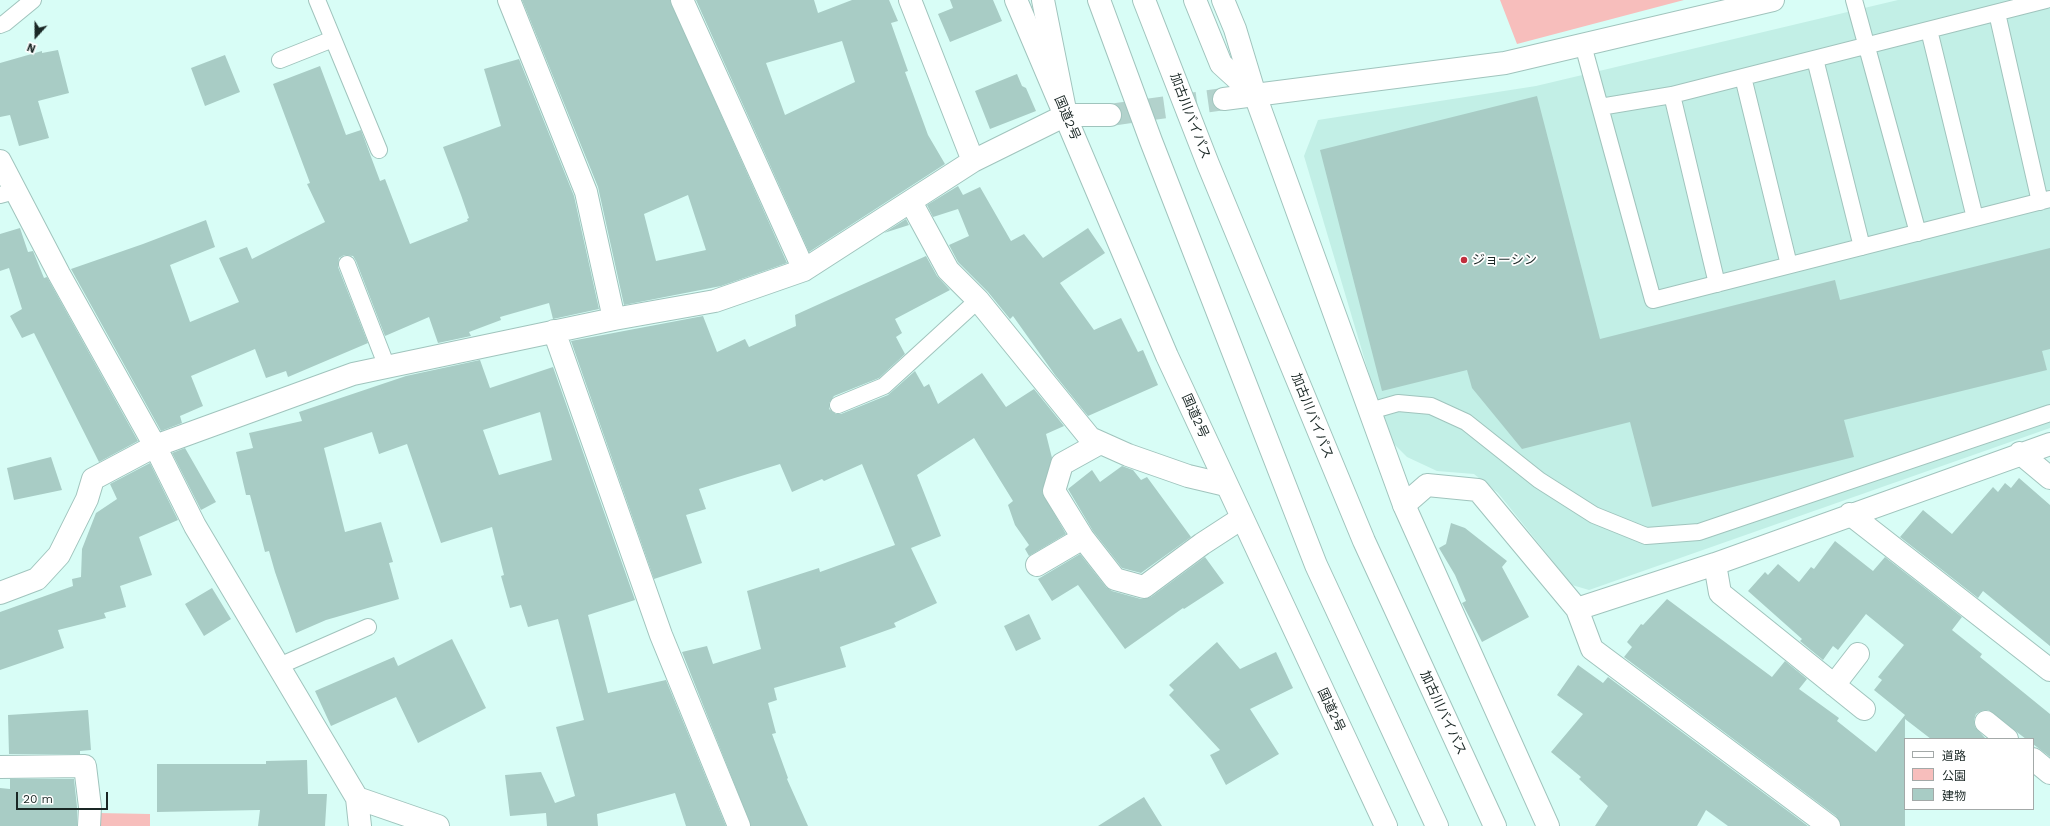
<!DOCTYPE html>
<meta charset="utf-8">
<style>
body{margin:0}
#map{position:relative;width:2050px;height:826px;overflow:hidden;background:#d8fdf6;font-family:"Work Sans","Noto Sans JP",sans-serif}
canvas{display:block}
.legend{position:absolute;left:1904px;top:738px;width:130px;height:72px;box-sizing:border-box;background:#fff;border:1px solid #a3a9a8;margin:0;padding:5px 7px;list-style:none;font-size:12px;color:#1a2725}
.legend li{display:flex;align-items:center;gap:8px;height:20px}
.legend b{width:20px;border:1px solid #a3a9a8}
.north{position:absolute;left:16px;top:16px;width:40px;height:40px;-webkit-text-stroke:3px #fff;paint-order:stroke;rotate:201deg;font-size:11px;font-weight:700;line-height:16px;text-align:center;color:#1a2725}
.north::after{content:'';display:block;margin:auto;width:14px;height:18px;background:#1a2725;clip-path:polygon(50% 0,100% 100%,50% 72%,0 100%)}
.scale{position:absolute;left:16px;top:792px;width:92px;height:18px;box-sizing:border-box;border:2px solid #1a2725;border-top:0;padding-left:5px;font-size:12px;line-height:14px;white-space:nowrap;color:#1a2725;-webkit-text-stroke:3px #fff;paint-order:stroke}
</style>
<div id="map">
<canvas width="2050" height="826"></canvas>
<ul class="legend">
<li><b style="height:5px;background:#fff"></b>道路</li>
<li><b style="height:11px;background:#f7bebc"></b>公園</li>
<li><b style="height:11px;background:#a8ccc5"></b>建物</li>
</ul>
<div class="north">N</div>
<div class="scale">20 m</div>
</div>
<script>
const context = document.querySelector('canvas').getContext('2d');
context.lineJoin = 'round';
function fill(path, color) {
  context.fillStyle = color;
  context.fill(path, 'evenodd');
}
function toPath(rows) {
  const path = new Path2D();
  for (const r of rows) {
    path.moveTo(r[0], r[1]);
    for (let i = 2; i < r.length; i += 2) path.lineTo(r[i], r[i + 1]);
  }
  return path;
}
function stroke(path, color, width, dash) {
  context.strokeStyle = color;
  context.lineWidth = width;
  context.lineCap = dash ? 'butt' : 'round';
  context.setLineDash(dash || []);
  context.stroke(path);
}
function label(font, color, halo, rows, align = 'center') {
  context.font = font + ' "Work Sans","Noto Sans JP",sans-serif';
  context.lineWidth = 3.5;
  context.setLineDash([]);
  context.textBaseline = 'middle';
  context.strokeStyle = halo;
  context.fillStyle = color;
  for (const [text, x, y, turn = 0] of rows) {
    context.save();
    context.translate(x, y);
    context.rotate((+turn || 0) * Math.PI / 180);
    context.textAlign = isNaN(turn) ? turn : align;
    if (halo) context.strokeText(text, 0, 0);
    context.fillText(text, 0, 0);
    context.restore();
  }
}
fill(toPath([
 [1898,0,2050,0,2050,428,1589,590,1572,585,1498,493,1474,474,1437,471,1407,457,1388,438,1304,156,1318,120,1536,86]
]), '#c2efe6');
fill(toPath([
 [1500,0,1684,0,1517,44],
 [97,813,150,814,150,826,96,826]
]), '#f7bebc');
fill(toPath([
 [522,0,670,0,787,263,721,286,624,305,598,187],
 [688,195,706,250,656,261,644,214],
 [696,0,814,0,818,13,852,0,889,0,898,21,891,23,908,71,905,72,928,135,945,164,809,252],
 [842,41,855,82,785,115,766,63],
 [950,0,993,0,1002,21,950,42,938,14,953,8],
 [58,50,69,93,38,101,49,138,19,146,10,115,0,117,0,63,42,51,42,53],
 [225,55,240,92,205,106,191,68],
 [519,59,574,196,599,309,553,319,549,303,500,317,501,320,469,332,471,336,438,343,429,317,385,336,356,261,353,256,344,255,339,258,338,267,368,343,288,377,286,371,266,378,255,349,191,376,203,406,180,416,182,423,161,431,71,269,143,244,206,220,215,247,170,265,190,322,239,302,219,258,247,247,252,259,325,222,307,184,310,183,273,84,320,66,346,135,361,130,380,181,385,179,410,244,468,221,467,219,469,218,461,195,443,147,501,126,484,69],
 [1017,74,1022,86,1026,88,1036,111,990,129,975,91],
 [1537,96,1600,339,1835,280,1840,300,2050,248,2050,349,2042,351,2047,370,1844,420,1854,457,1652,507,1630,422,1522,449,1472,388,1467,370,1382,391,1320,150],
 [958,186,963,195,980,187,1011,241,1024,234,1043,258,1088,228,1105,253,1060,283,1094,330,1121,318,1138,352,1143,350,1158,385,1088,416,1055,375,1013,316,1010,319,988,292,958,262,949,245,969,236,958,209,933,217,927,205],
 [906,219,909,225,884,233],
 [20,228,28,252,33,251,44,278,47,277,138,441,99,462,34,333,22,338,10,316,22,309,9,268,0,271,0,234],
 [926,256,937,276,950,290,895,319,902,333,896,337,905,354,879,378,834,396,829,403,829,409,836,414,841,414,888,395,915,371,924,387,929,384,938,404,982,373,1006,407,1034,389,1064,426,1046,434,1052,458,1042,492,1066,534,1029,556,1025,549,1029,545,1015,525,1008,505,1013,501,974,438,917,475,941,536,911,548,937,603,894,623,896,627,840,647,846,667,774,688,777,700,768,703,776,733,772,734,788,778,787,779,808,826,751,826,682,652,707,646,713,664,761,649,747,591,819,568,820,572,895,545,862,464,824,481,822,479,792,492,780,464,699,489,706,509,686,515,702,563,654,579,571,341,703,316,717,352,745,339,749,347,796,326,795,315],
 [480,360,490,388,553,367,635,600,588,615,608,693,666,680,726,826,686,826,675,793,597,814,598,826,547,826,546,813,510,816,505,775,541,772,555,803,575,796,556,727,584,720,558,619,528,627,521,605,510,608,501,576,504,575,492,527,441,543,407,444,379,454,372,432,324,448,345,532,381,522,393,562,389,563,399,599,326,620,296,633,275,572,269,551,265,552,250,495,246,495,236,452,253,448,249,433,302,421,299,412,406,376],
 [540,412,552,460,499,475,483,430],
 [185,448,216,502,201,510,172,453],
 [51,457,62,490,14,500,7,468],
 [150,463,178,520,139,537,152,575,120,586,126,607,104,613,106,618,58,630,64,648,0,670,0,612,73,586,72,579,81,577,82,549,96,513,117,499,110,484],
 [1122,466,1133,470,1141,480,1147,477,1191,537,1141,573,1122,568,1093,531,1068,489,1092,470,1100,482],
 [2019,478,2050,505,2050,646,1983,591,1978,598,1900,537,1923,510,1952,534,1993,487,1998,492,2005,483,2011,488],
 [1451,523,1465,528,1507,561,1502,567,1529,617,1482,642,1462,603,1466,601,1455,575,1439,548,1446,544],
 [1835,541,1873,571,1885,557,1962,617,1952,630,1982,654,1980,657,2050,714,2050,757,2033,744,2033,739,2026,739,1988,710,1981,711,1976,714,1974,720,1975,727,1986,739,1931,739,1905,719,1905,826,1841,826,1836,816,1624,657,1632,647,1627,642,1641,624,1643,625,1667,599,1772,677,1785,661,1807,679,1799,689,1839,718,1837,721,1876,752,1905,715,1874,690,1882,680,1878,677,1904,645,1866,614,1838,650,1833,646,1823,660,1800,641,1802,639,1748,591,1765,572,1768,575,1778,564,1799,582,1811,567,1814,569],
 [1080,554,1106,587,1112,591,1141,599,1151,597,1205,557,1224,583,1184,609,1183,608,1125,649,1078,585,1052,601,1038,579],
 [212,588,231,619,204,636,185,604],
 [1029,614,1041,639,1016,651,1004,626],
 [452,639,486,708,418,743,396,697,331,726,315,691,394,657,398,666],
 [1217,642,1240,669,1276,652,1293,688,1250,709,1279,754,1226,785,1210,755,1220,750,1169,695,1174,690,1169,685],
 [1578,665,1603,683,1608,677,1808,826,1728,826,1706,810,1697,826,1595,826,1608,806,1579,779,1581,777,1551,752,1583,714,1557,695],
 [88,710,91,750,80,751,80,754,9,754,8,715],
 [307,760,308,794,327,794,325,826,258,826,260,810,157,812,157,764,266,764,266,761],
 [10,779,74,779,77,807,77,826,0,826,0,788,10,789],
 [1144,797,1162,826,1098,826]
]), '#a8ccc5');
stroke(toPath([
 [1110,115,1224,99]
]), '#b2d2cc', 22, [22, 11]);
const service = toPath([
 [317,0,379,150],
 [1854,0,1918,233],
 [1997,13,2040,202],
 [0,25,5,23,33,0],
 [1929,30,1975,218],
 [1583,45,1653,300,2050,199],
 [1815,59,1862,247],
 [280,60,333,39],
 [1743,77,1789,265],
 [1672,95,1717,284],
 [1600,107,1672,95,2046,0],
 [0,195,15,191],
 [347,264,387,367],
 [838,405,884,386,978,300],
 [1370,411,1398,403,1431,406,1466,422,1539,480,1594,515,1646,536,1699,532,2050,413],
 [279,666,368,627]
]);
const minor = toPath([
 [509,0,586,192,614,319],
 [682,0,804,270],
 [910,0,973,161],
 [1224,99,1255,95],
 [0,161,59,274,155,446,195,526,357,798,360,826],
 [911,202,948,270,978,300,1090,438,1128,455,1188,476,1226,485],
 [554,331,661,635,739,826],
 [1100,443,1062,464,1054,491,1083,538,1115,579,1144,587,1202,544,1242,518],
 [2020,453,2050,478],
 [1404,505,1427,485,1478,490,1577,609,1592,649,1829,826],
 [1850,514,2050,670],
 [1715,564,1720,593,1864,709],
 [1037,565,1083,538],
 [0,593,37,579,59,555,87,499,93,479,155,446,353,374,614,319,715,301,804,270,973,161,1066,115,1110,115],
 [1577,609,1715,564,2050,444],
 [1834,685,1858,654],
 [1986,722,2007,739],
 [2033,759,2050,773],
 [0,767,85,766,90,807,89,826],
 [357,798,438,826]
]);
const tertiary = toPath([
 [1255,95,1505,63,1773,0]
]);
const trunk = toPath([
 [1016,0,1167,356,1386,826],
 [1223,0,1235,29,1255,95,1404,505,1548,826]
]);
const motorway = toPath([
 [1043,0,1066,115],
 [1099,0,1151,141,1316,565,1437,826],
 [1144,0,1208,164,1364,541,1495,826],
 [1195,0,1221,64,1255,95]
]);
stroke(service, '#a0c4bd', 18);
stroke(minor, '#a0c4bd', 24);
stroke(tertiary, '#a0c4bd', 24);
stroke(trunk, '#a0c4bd', 24);
stroke(motorway, '#a0c4bd', 24);
stroke(service, '#fff', 16);
stroke(minor, '#fff', 22);
stroke(tertiary, '#fff', 22);
stroke(trunk, '#fff', 22);
stroke(motorway, '#fff', 22);
for (const [x, y, r, color] of [
 [1464,260,4,"#c02f3d"]
]) {
  const dot = new Path2D();
  dot.arc(x, y, r, 0, 2 * Math.PI);
  context.fillStyle = color;
  context.fill(dot);
  stroke(dot, '#fff', 1.5);
}
label('13px', '#1a2725', '#fff', [
 ["加古川バイパス",1190,116,69],
 ["国道2号",1067,118,67],
 ["国道2号",1195,416,66],
 ["加古川バイパス",1312,416,68],
 ["国道2号",1331,710,65],
 ["加古川バイパス",1443,713,65]
]);
label('13px', '#1a2725', '#fff', [
 ["ジョーシン",1472,260]
], 'left');
</script>
